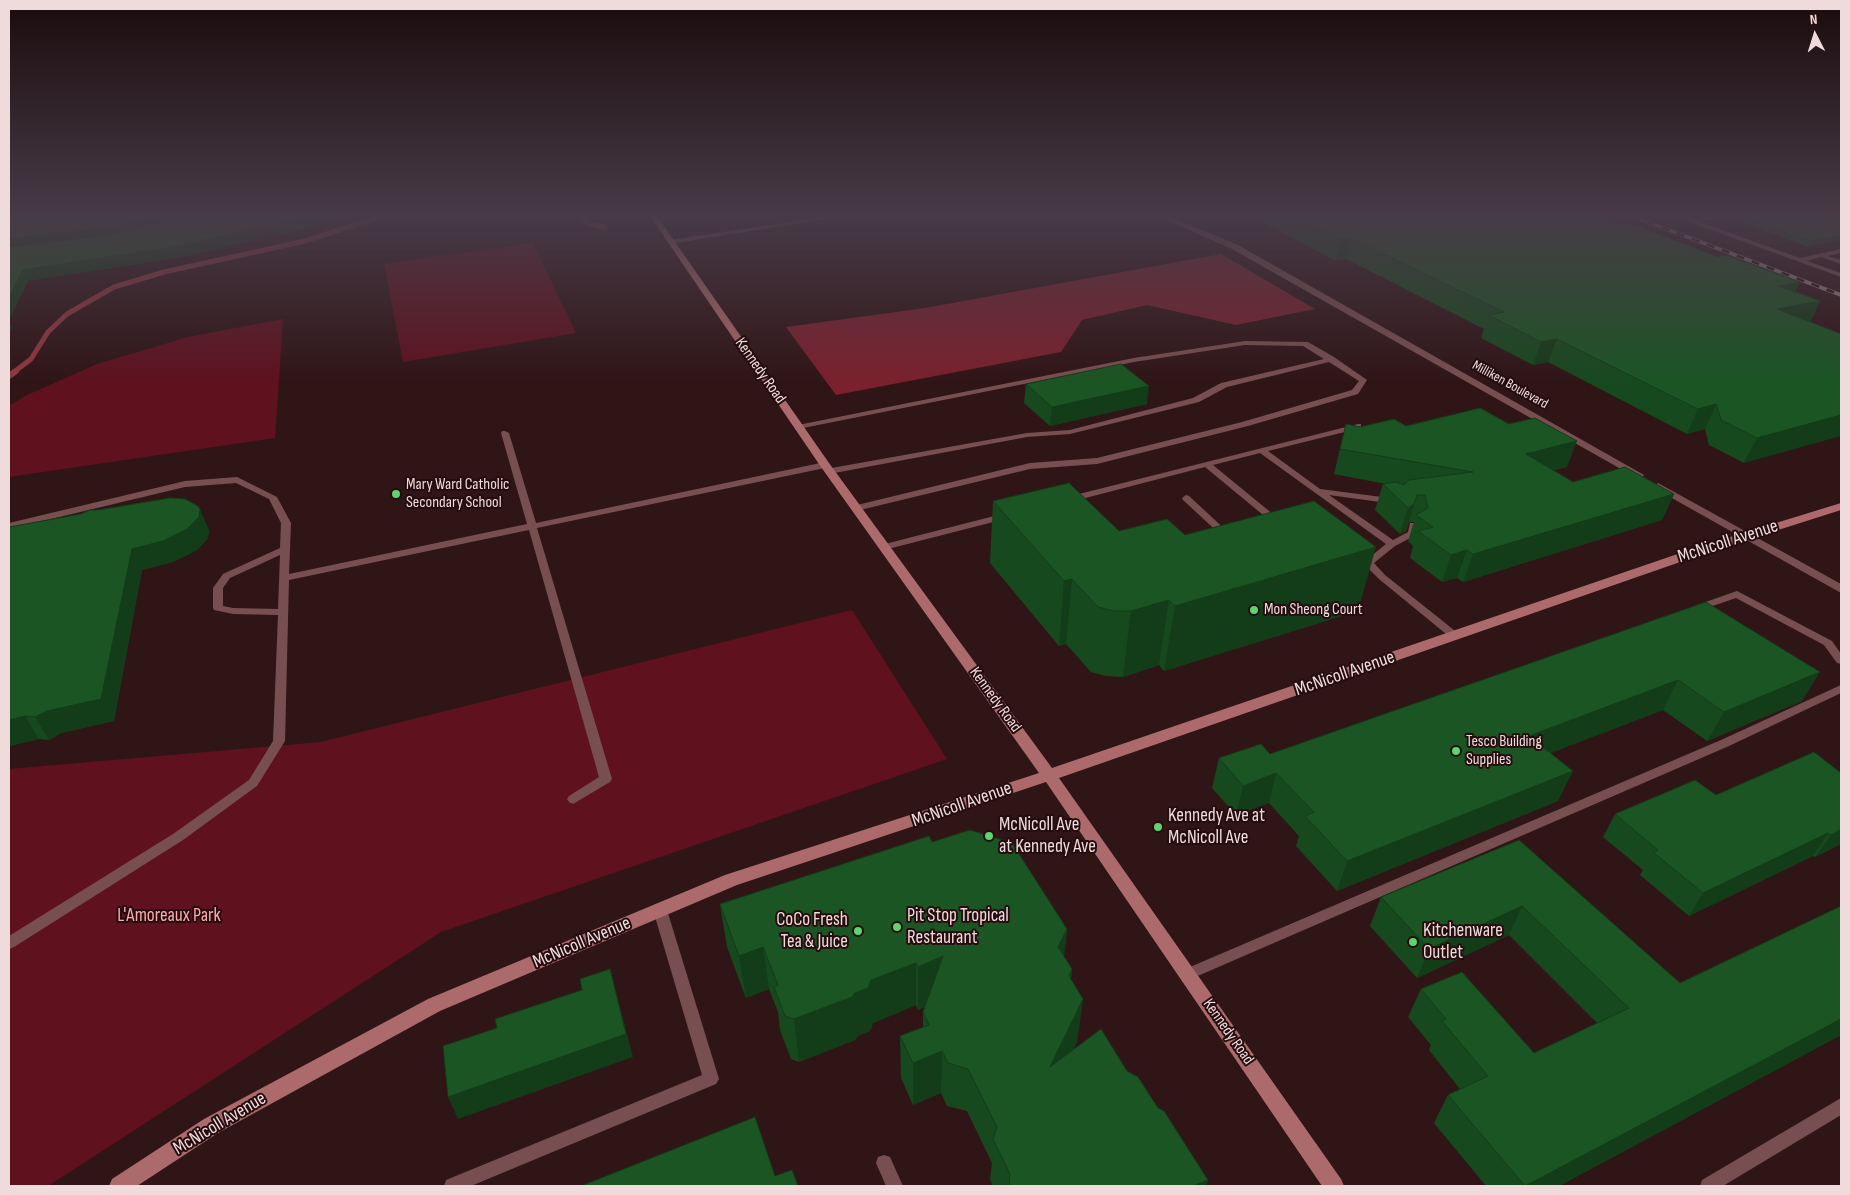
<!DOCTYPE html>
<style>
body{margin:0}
#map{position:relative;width:1850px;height:1195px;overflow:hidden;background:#301517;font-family:"Sofia Sans Condensed",sans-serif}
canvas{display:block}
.frame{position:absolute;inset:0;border:10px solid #efdbdb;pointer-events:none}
.north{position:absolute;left:1790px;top:10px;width:50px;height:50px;-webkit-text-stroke:4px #250c0e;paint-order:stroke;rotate:355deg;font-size:14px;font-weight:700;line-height:20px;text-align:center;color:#efdbdb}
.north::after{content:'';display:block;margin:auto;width:18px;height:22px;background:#efdbdb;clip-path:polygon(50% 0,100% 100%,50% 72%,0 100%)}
</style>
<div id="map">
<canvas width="1850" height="1195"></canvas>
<div class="frame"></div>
<div class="north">N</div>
</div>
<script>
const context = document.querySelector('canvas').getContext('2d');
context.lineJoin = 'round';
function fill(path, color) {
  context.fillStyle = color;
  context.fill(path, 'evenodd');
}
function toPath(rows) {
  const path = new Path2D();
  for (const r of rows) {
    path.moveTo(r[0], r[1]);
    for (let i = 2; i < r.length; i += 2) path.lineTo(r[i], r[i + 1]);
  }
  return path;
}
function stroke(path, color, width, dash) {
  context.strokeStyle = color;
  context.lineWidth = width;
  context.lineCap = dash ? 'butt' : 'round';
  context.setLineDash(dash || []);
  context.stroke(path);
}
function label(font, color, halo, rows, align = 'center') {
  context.font = font + ' "Sofia Sans Condensed",sans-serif';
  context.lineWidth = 4;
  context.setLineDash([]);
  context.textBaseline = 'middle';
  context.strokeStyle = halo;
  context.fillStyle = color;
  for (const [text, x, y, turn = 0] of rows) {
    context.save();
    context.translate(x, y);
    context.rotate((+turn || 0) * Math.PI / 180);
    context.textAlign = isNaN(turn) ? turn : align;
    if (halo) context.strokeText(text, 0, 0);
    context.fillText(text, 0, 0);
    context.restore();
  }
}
fill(toPath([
 [533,243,576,333,403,362,384,264],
 [283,319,275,438,9,477,9,406,25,396,97,364,188,337],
 [852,610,947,759,441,932,48,1186,9,1186,9,769,321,742]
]), '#5f111e');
fill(toPath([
 [1221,254,1315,309,1236,325,1147,305,1082,320,1061,352,836,395,786,327,925,308]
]), '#7b202d');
stroke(toPath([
 [582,216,589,224,604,227],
 [14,372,31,359,48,332,67,314,114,287,164,272,305,241,382,216]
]), '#933740', 5);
stroke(toPath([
 [9,376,16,371]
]), '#933740', 6);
fill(toPath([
 [829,216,845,216,670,244,667,242,670,240,829,216],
 [1677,216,1685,216,1695,220,1713,216,1725,216,1700,222,1800,258,1841,249,1841,253,1828,256,1841,260,1841,264,1821,257,1807,261,1841,273,1841,277,1692,223,1677,216],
 [1245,341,1308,342,1334,357,1367,380,1358,394,1248,426,1097,464,1030,469,856,511,852,508,853,506,1030,463,1097,458,1242,422,1352,390,1359,381,1329,362,1227,387,1199,402,1070,434,1027,437,829,474,826,473,825,471,826,469,1027,433,1070,430,1193,398,1221,383,1324,359,1303,346,1245,345,1134,362,798,429,794,427,798,425,1134,358,1245,341],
 [1358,424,1361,424,1361,428,1268,451,1320,489,1382,497,1393,502,1394,504,1393,506,1390,507,1380,502,1329,495,1393,540,1408,532,1410,523,1416,523,1418,533,1416,535,1395,546,1374,563,1385,575,1459,634,1460,636,1459,638,1451,638,1379,579,1363,563,1365,561,1386,544,1260,453,1213,465,1280,520,1282,522,1280,524,1274,524,1205,467,1070,502,1066,499,1067,497,1358,424],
 [502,431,505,431,509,433,536,523,825,462,829,465,825,468,537,528,612,779,610,782,573,804,569,802,567,799,569,796,599,777,529,530,289,580,285,741,257,786,183,840,14,947,9,949,9,936,173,834,249,780,273,741,278,615,233,614,214,610,213,608,213,588,223,574,280,548,281,523,269,499,236,483,185,487,9,529,9,523,185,481,237,477,277,497,291,523,289,574,527,524,501,433,502,431],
 [280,555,278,609,233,608,223,606,223,588,230,578,280,555],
 [1186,495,1189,496,1229,533,1231,535,1229,537,1223,537,1183,500,1182,498,1186,495],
 [1006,513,1009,514,1011,516,1009,518,884,550,879,547,881,545,1006,513],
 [1737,591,1832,641,1841,654,1841,664,1837,663,1824,645,1736,598,1698,611,1693,608,1694,606,1737,591],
 [1841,685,1841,693,1729,746,1193,978,1188,980,1183,978,1181,974,1183,970,1721,740,1841,685],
 [660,904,665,906,667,910,719,1079,716,1084,471,1186,444,1186,446,1180,702,1075,653,910,655,906,660,904],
 [1841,1098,1841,1115,1723,1186,1700,1186,1702,1180,1841,1098],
 [884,1155,890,1157,903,1186,886,1186,876,1163,878,1157,884,1155]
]), '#784f50');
fill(toPath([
 [1158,216,1168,216,1238,245,1644,475,1643,477,1635,477,1232,249,1158,216],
 [1658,483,1841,584,1841,593,1654,488,1653,486,1658,483]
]), '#784f50');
fill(toPath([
 [650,216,657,216,829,463,1052,768,1701,546,1841,503,1841,510,1709,552,1059,778,1341,1179,1344,1186,1322,1186,1046,782,737,885,440,1011,218,1133,137,1186,109,1186,112,1179,204,1119,428,999,725,875,1039,773,821,467,650,216]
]), '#ac6a6c');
const rail = toPath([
 [1632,216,1841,295]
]);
stroke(rail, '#9a8384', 4);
stroke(rail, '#250c0e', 2.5, [8]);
fill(toPath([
 [1244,216,1600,216,1820,301,1810,322,1841,334,1744,463,1709,445,1705,429,1687,434,1548,362,1533,365,1481,338,1484,329,1346,259,1336,261,1260,221,1244,219],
 [1841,216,1809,247,1742,223,1744,218],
 [1026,384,1147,404,1050,426,1024,403],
 [1346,424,1360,427,1406,426,1567,467,1553,470,1573,482,1674,494,1662,520,1463,582,1457,578,1442,582,1410,558,1413,546,1408,541,1414,522,1409,522,1406,531,1400,534,1375,510,1383,484,1386,484,1334,474],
 [993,501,1119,531,1185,535,1358,611,1164,671,1159,665,1123,677,1106,676,1091,672,1066,644,1059,646,990,563],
 [9,527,209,530,208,538,197,550,173,562,142,570,114,721,61,733,49,740,39,739,9,746],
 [1706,602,1802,701,1707,741,1663,710,1550,753,1558,801,1337,891,1296,846,1299,836,1269,803,1236,815,1212,788,1219,758,1270,754],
 [1841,773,1841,844,1815,857,1813,856,1689,916,1640,875,1643,870,1603,837,1615,814,1716,795],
 [1519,840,1680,983,1841,1035,1559,1186,1486,1186,1434,1123,1448,1095,1460,1089,1429,1050,1431,1045,1408,1017,1421,989,1534,1053,1597,1023,1509,935,1417,978,1370,926,1381,897],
 [932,842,1067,929,1064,957,1072,969,1071,979,1083,999,1077,1042,1073,1050,1127,1071,1158,1108,1208,1180,1206,1186,993,1186,990,1180,992,1163,967,1111,947,1106,941,1093,913,1105,901,1078,900,1036,923,1027,923,1012,925,1007,918,1010,916,1005,873,1023,870,1031,858,1036,855,1040,799,1062,791,1059,780,1030,778,1012,769,989,746,998,727,947,720,904]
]), '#17491e');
fill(toPath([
 [165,216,221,216,104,239,9,250,9,239],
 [307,216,347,216,283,234,177,258,28,281,9,321,9,298,23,270],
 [1841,235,1841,240,1809,247,1812,241],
 [1350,238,1346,259,1336,261,1341,240],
 [1800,282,1789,304,1779,286],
 [1820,301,1810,323,1777,309],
 [9,322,12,328,9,332],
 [1557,339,1548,362,1533,365,1541,342],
 [1149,386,1147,404,1050,426,1052,407],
 [1716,404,1705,429,1687,434,1698,409],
 [1841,415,1841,436,1744,463,1757,438],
 [1577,441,1567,467,1517,480,1526,454],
 [1674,494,1662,520,1463,582,1473,554],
 [1414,504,1406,531,1400,534,1408,508],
 [200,509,209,530,208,538,197,550,173,562,142,570,114,721,61,733,49,740,35,717,132,549],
 [1376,547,1358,611,1164,671,1175,606],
 [1467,550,1457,578,1442,582,1451,555],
 [1072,579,1066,644,1059,646,1064,581],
 [1169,600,1159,665,1123,677,1131,611],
 [1820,672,1802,701,1707,741,1724,712],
 [1678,680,1663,710,1517,766,1529,736],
 [25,716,39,739,9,746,9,720],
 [1573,771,1558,801,1337,891,1347,861],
 [1276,773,1269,803,1236,815,1243,786],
 [1841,829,1841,844,1815,857,1831,835],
 [1828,833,1813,856,1689,916,1703,893],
 [1522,906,1509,935,1417,978,1429,949],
 [1067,929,1062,972,1058,947],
 [763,947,769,989,746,998,739,956],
 [943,956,943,999,918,1010,918,967],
 [916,963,916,1005,873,1023,870,1031,858,1036,855,1040,799,1062,794,1019,855,993,871,980],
 [610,969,633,1057,458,1119,448,1097],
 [1083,999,1077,1042,1045,1110,1050,1067],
 [1841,1019,1841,1035,1559,1186,1525,1186],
 [942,1051,941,1093,913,1105,913,1063],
 [1208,1180,1206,1186,1193,1186]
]), '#133c18');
const building = toPath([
 [9,216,165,216,99,229,9,239,9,216],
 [196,216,307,216,279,224,173,247,23,270,9,298,9,247,100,236,196,216],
 [1293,216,1600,216,1623,225,1632,224,1718,257,1726,255,1800,282,1779,286,1820,301,1777,309,1841,334,1841,415,1757,438,1721,420,1716,404,1698,409,1557,339,1541,342,1488,315,1504,312,1350,238,1341,240,1293,216],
 [1750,216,1841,216,1841,235,1812,241,1744,218,1750,216],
 [1121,364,1149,386,1052,407,1026,384,1121,364],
 [1480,408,1509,424,1535,418,1577,441,1526,454,1573,482,1625,467,1674,494,1473,554,1467,550,1451,555,1418,531,1433,527,1416,515,1428,508,1425,495,1417,495,1414,504,1408,508,1383,484,1396,482,1404,485,1409,480,1473,472,1340,449,1346,424,1360,427,1394,419,1406,426,1480,408],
 [1069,483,1119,531,1167,519,1185,535,1314,501,1376,547,1175,606,1169,600,1131,611,1114,611,1098,607,1072,579,1064,581,993,501,1069,483],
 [170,498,185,499,198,506,200,509,199,517,187,529,163,541,132,549,101,699,47,711,35,717,25,716,9,720,9,527,81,514,90,510,98,510,170,498],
 [1706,602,1820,672,1724,712,1678,680,1529,736,1573,771,1347,861,1305,816,1314,812,1276,773,1243,786,1219,758,1261,744,1270,754,1706,602],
 [1814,752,1841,773,1841,829,1831,835,1828,833,1703,893,1653,852,1658,850,1615,814,1695,780,1716,795,1814,752],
 [970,830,1012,843,1067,929,1058,947,1072,969,1069,976,1083,999,1050,1067,1101,1029,1127,1071,1138,1077,1158,1108,1164,1111,1208,1180,1193,1186,1011,1186,1009,1182,1010,1174,993,1139,997,1127,968,1069,948,1063,942,1051,913,1063,900,1036,929,1025,923,1012,943,956,918,967,916,963,871,980,868,988,855,993,852,997,794,1019,785,1016,774,987,778,985,763,947,739,956,720,904,929,836,932,842,970,830],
 [1519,840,1680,983,1841,906,1841,1019,1525,1186,1448,1095,1488,1076,1442,1021,1446,1019,1421,989,1462,972,1534,1053,1629,1008,1522,906,1429,949,1381,897,1519,840],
 [610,969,626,1034,448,1097,443,1046,497,1028,495,1019,582,990,580,979,610,969],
 [755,1117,775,1176,792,1170,798,1186,581,1186,755,1117]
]);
fill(building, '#1b5523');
stroke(building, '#133c18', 1);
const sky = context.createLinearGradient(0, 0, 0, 384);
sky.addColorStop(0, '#1a0c0d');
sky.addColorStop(0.56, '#483b47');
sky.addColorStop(1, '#483b4700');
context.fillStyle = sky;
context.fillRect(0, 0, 1850, 384);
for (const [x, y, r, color] of [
 [396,494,5,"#5dd56c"],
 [1254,610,5,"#5dd56c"],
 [1456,751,5,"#5dd56c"],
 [1158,827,5,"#5dd56c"],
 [989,836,5,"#5dd56c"],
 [897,927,5,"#5dd56c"],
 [858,931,5,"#5dd56c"],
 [1413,942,5,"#5dd56c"]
]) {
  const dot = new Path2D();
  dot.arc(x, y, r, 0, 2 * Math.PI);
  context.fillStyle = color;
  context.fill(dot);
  stroke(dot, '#250c0e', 2);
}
label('14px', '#efdbdb', '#250c0e', [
 ["Milliken Boulevard",1510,385,29]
]);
label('16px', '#efdbdb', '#250c0e', [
 ["Kennedy Road",760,371,55],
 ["Kennedy Road",995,700,54],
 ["Kennedy Road",1228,1032,55]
]);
label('16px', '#efdbdb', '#250c0e', [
 ["Mary Ward Catholic",406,485],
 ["Secondary School",406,503],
 ["Mon Sheong Court",1264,610],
 ["Tesco Building",1466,742],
 ["Supplies",1466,760]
], 'left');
label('19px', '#efdbdb', '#250c0e', [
 ["McNicoll Avenue",1728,542,-18],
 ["McNicoll Avenue",1345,674,-19],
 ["McNicoll Avenue",962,805,-19],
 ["McNicoll Avenue",582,943,-23],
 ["McNicoll Avenue",220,1124,-31]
]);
label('19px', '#efdbdb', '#250c0e', [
 ["Kennedy Ave at",1168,816],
 ["McNicoll Ave",1168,838],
 ["McNicoll Ave",999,825],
 ["at Kennedy Ave",999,847],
 ["Pit Stop Tropical",907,916],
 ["Restaurant",907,938],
 ["CoCo Fresh",848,920,"right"],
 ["Tea & Juice",848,942,"right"],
 ["Kitchenware",1423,931],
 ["Outlet",1423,953]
], 'left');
label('19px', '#fbacae', '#250c0e', [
 ["L'Amoreaux Park",169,916]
]);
</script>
